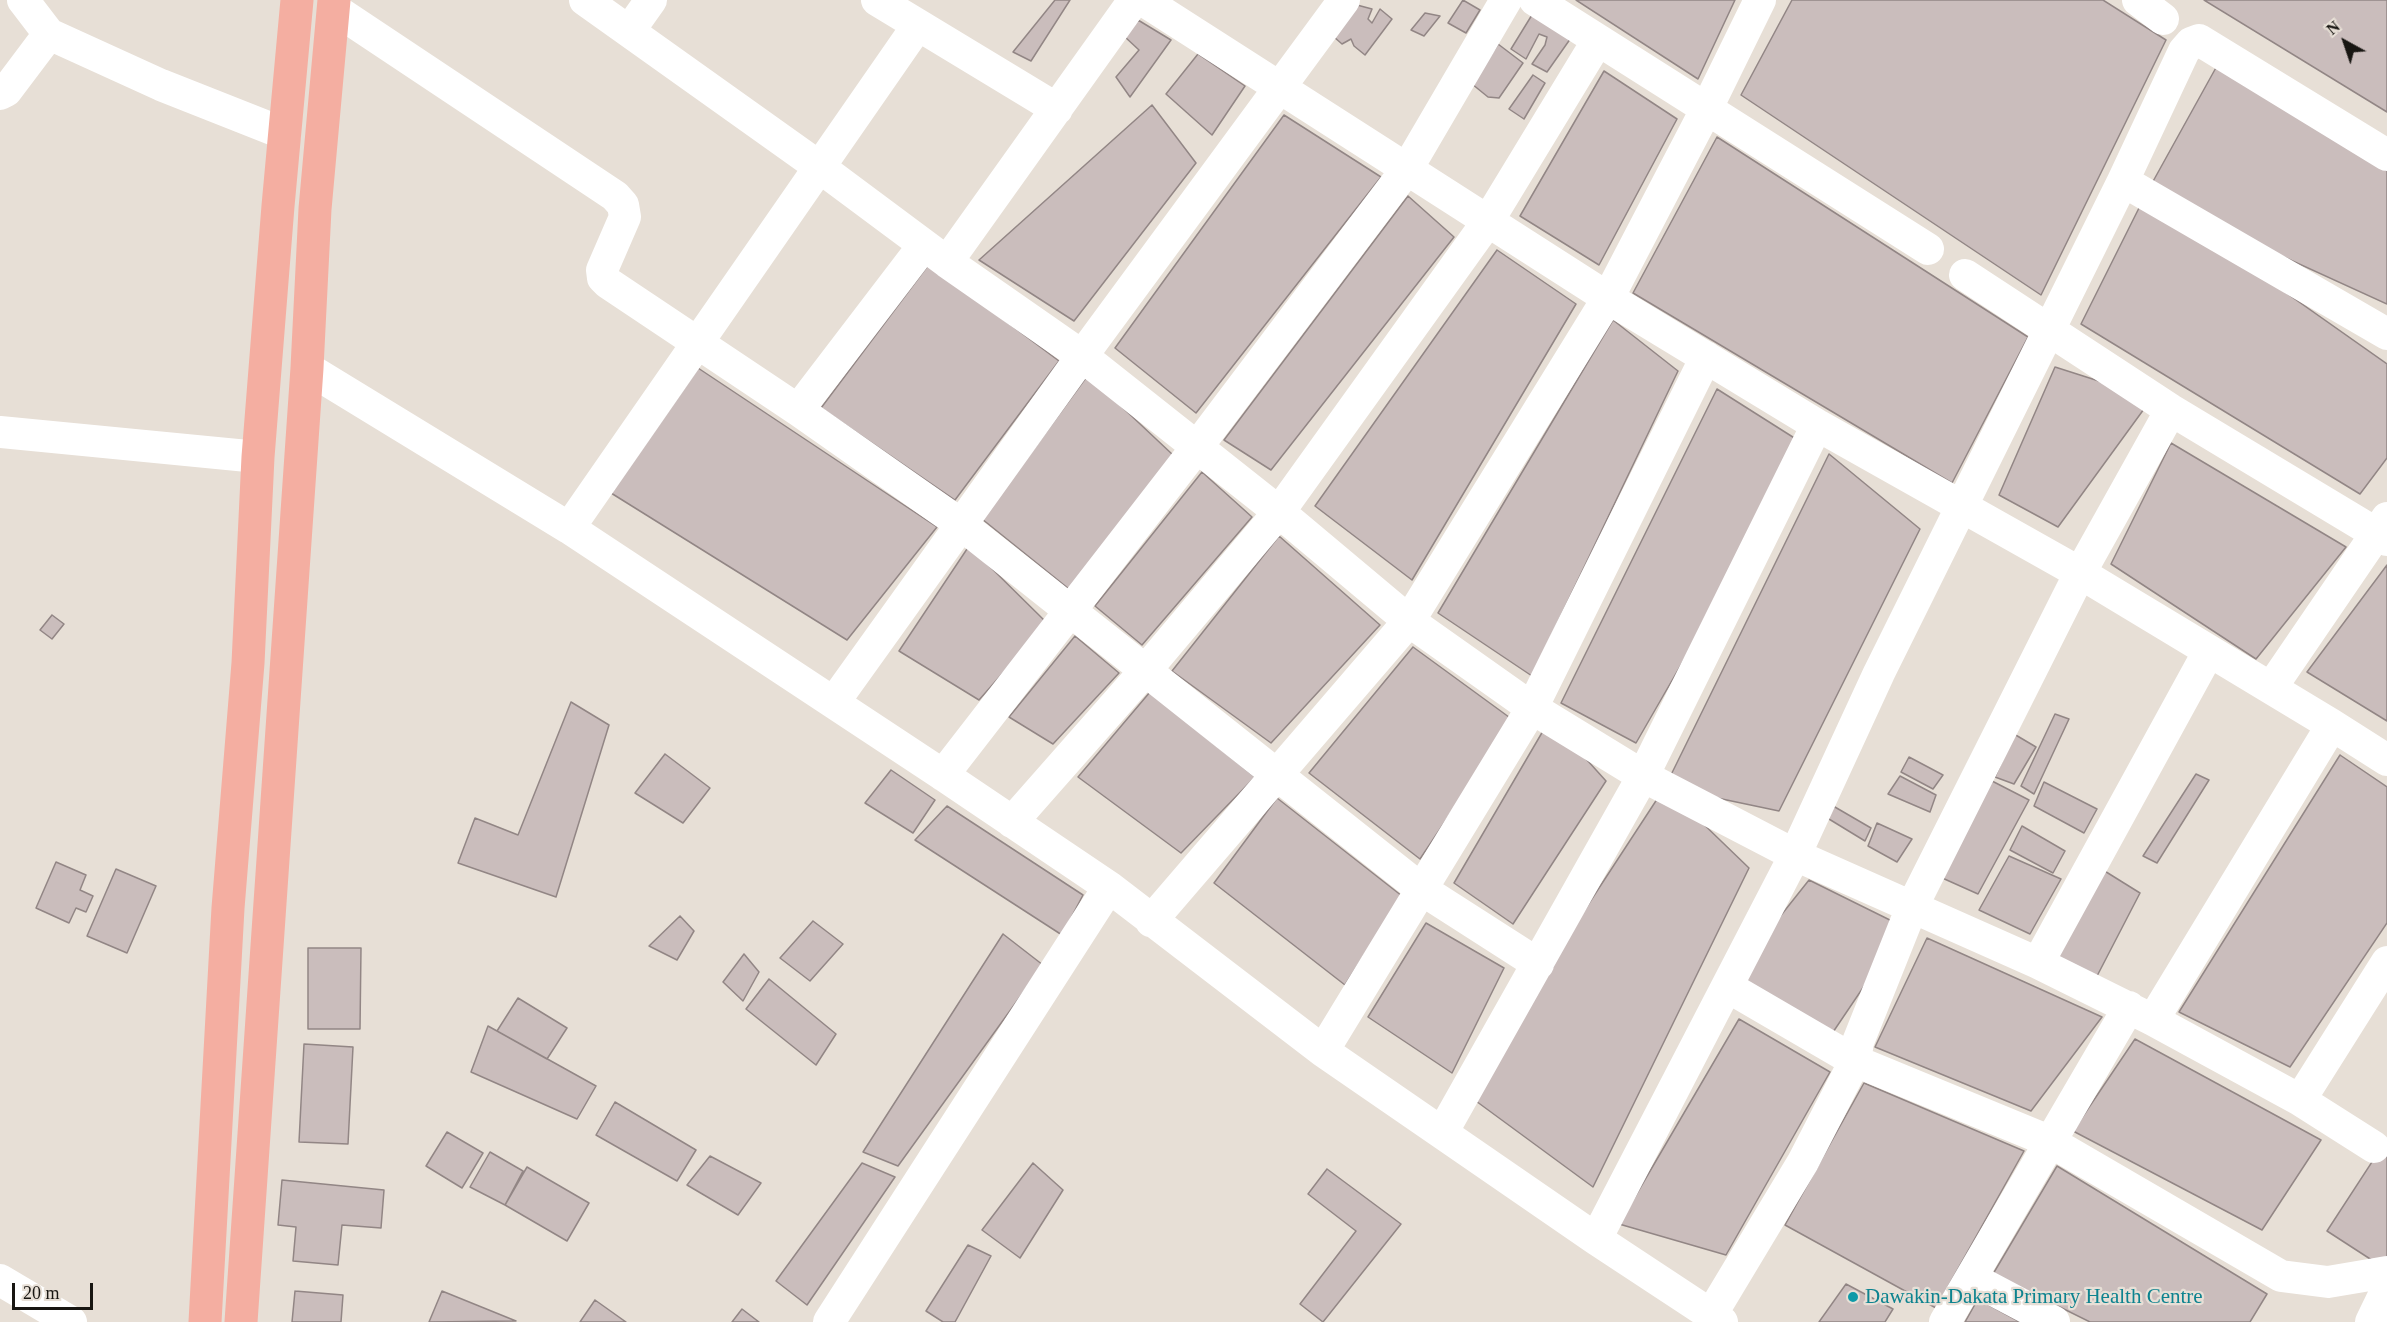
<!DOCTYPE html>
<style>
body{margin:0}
#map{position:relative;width:2387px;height:1322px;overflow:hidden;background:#e7dfd6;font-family:Georgia,serif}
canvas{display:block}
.north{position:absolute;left:2315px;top:12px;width:60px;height:60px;-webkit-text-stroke:4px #e7dfd6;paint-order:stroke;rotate:320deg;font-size:16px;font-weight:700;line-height:24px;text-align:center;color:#181612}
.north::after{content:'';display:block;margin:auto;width:21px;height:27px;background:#181612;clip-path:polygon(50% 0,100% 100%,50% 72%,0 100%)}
.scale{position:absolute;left:12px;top:1283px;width:81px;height:27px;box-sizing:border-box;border:3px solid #181612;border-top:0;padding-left:8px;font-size:18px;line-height:21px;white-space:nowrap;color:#181612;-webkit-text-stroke:4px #e7dfd6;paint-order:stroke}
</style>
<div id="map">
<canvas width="2387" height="1322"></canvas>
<div class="north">N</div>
<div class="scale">20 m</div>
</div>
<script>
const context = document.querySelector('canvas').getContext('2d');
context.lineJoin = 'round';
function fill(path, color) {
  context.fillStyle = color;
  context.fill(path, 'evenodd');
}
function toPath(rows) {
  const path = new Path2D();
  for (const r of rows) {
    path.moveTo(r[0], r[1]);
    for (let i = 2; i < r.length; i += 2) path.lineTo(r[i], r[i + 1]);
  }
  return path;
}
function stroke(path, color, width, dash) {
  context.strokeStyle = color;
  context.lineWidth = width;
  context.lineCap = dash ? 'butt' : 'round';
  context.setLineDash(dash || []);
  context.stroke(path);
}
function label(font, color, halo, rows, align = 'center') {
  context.font = font + ' Georgia,serif';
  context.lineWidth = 4.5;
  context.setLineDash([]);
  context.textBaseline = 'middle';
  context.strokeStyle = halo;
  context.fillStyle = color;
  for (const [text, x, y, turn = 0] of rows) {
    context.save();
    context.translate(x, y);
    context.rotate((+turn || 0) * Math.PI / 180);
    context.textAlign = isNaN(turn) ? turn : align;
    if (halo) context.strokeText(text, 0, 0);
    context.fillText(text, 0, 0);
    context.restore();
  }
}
const building = toPath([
 [1055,0,1070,0,1031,61,1013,52,1055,0],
 [1463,0,1480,10,1466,33,1448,23,1463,0],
 [1576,0,1735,0,1698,79,1576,0],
 [1792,0,2103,0,2166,40,2041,295,1741,95,1792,0],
 [2204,0,2387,0,2387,112,2204,0],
 [1357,5,1372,9,1368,19,1372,23,1380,9,1392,19,1365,55,1354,46,1351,39,1342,44,1334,37,1357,5],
 [1535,10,1573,35,1547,72,1532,64,1545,45,1547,37,1539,34,1526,59,1511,49,1535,10],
 [1425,13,1440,16,1424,36,1411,30,1425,13],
 [1138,20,1171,40,1130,97,1116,77,1139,50,1125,37,1138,20],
 [1498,44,1523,63,1499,98,1488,97,1472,84,1498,44],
 [1198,54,1245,86,1212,135,1166,94,1198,54],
 [2223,55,2387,171,2387,304,2146,194,2223,55],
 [1604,71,1677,119,1599,265,1520,216,1604,71],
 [1533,75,1545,83,1524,119,1509,109,1533,75],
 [1152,105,1196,163,1074,321,979,260,1152,105],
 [1284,115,1381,177,1196,413,1115,348,1284,115],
 [1717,137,2028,337,1952,483,1633,293,1717,137],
 [2146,194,2387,364,2387,458,2360,494,2081,324,2146,194],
 [1408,196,1454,237,1271,470,1224,440,1408,196],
 [1497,250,1576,304,1412,580,1315,506,1497,250],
 [929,264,1059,361,955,500,821,408,929,264],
 [1613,320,1678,371,1532,676,1438,613,1613,320],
 [2055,367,2152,398,2058,527,1999,495,2055,367],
 [698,368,937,527,847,640,611,493,698,368],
 [1088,375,1173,455,1074,593,982,519,1088,375],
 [1717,389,1807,446,1636,743,1561,703,1717,389],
 [2171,443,2346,547,2256,659,2111,564,2171,443],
 [1829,454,1920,529,1779,811,1665,787,1829,454],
 [1202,472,1252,517,1142,645,1095,606,1202,472],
 [1279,536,1380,625,1271,743,1172,671,1279,536],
 [969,546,1047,623,979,700,899,651,969,546],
 [2387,565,2387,721,2307,672,2387,565],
 [52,615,64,624,52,639,40,630,52,615],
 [1075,636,1119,673,1053,744,1009,717,1075,636],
 [1413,647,1513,720,1420,859,1309,773,1413,647],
 [1150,692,1255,777,1181,853,1078,777,1150,692],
 [571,702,609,725,556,897,458,863,475,818,518,835,571,702],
 [2055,714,2069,719,2034,794,2021,786,2055,714],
 [1550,719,1606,781,1513,924,1454,883,1550,719],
 [2014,734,2036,747,2014,784,1995,777,2014,734],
 [665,754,710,788,683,823,635,793,665,754],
 [2340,755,2387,787,2387,923,2290,1067,2179,1012,2340,755],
 [1909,757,1943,775,1933,789,1901,772,1909,757],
 [891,770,935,800,913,833,865,803,891,770],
 [2196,774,2209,780,2157,863,2143,856,2196,774],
 [1900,776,1936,795,1930,812,1888,794,1900,776],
 [1992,781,2029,800,1978,894,1940,877,1992,781],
 [2044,782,2097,809,2084,833,2034,806,2044,782],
 [1665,787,1749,868,1593,1187,1465,1093,1665,787],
 [1277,798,1402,896,1345,985,1214,883,1277,798],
 [1828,803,1871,828,1865,841,1824,816,1828,803],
 [947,806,1083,895,1062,935,915,840,947,806],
 [1877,823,1912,839,1897,862,1868,846,1877,823],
 [2022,826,2065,851,2053,873,2010,850,2022,826],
 [2009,856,2061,879,2030,934,1979,910,2009,856],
 [56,862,86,875,80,890,93,896,86,912,76,908,69,923,36,908,56,862],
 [116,869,156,886,127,953,87,936,116,869],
 [2103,870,2140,893,2096,978,2054,956,2103,870],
 [1809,880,1904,927,1825,1044,1736,972,1809,880],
 [680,916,694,931,677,960,649,946,680,916],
 [813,921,843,944,810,981,780,958,813,921],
 [1426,923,1504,968,1452,1073,1368,1017,1426,923],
 [1003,934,1043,965,898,1166,863,1152,1003,934],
 [1927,938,2102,1017,2031,1111,1875,1047,1927,938],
 [308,948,361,948,360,1029,308,1029,308,948],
 [744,954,759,972,743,1001,723,982,744,954],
 [769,979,836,1034,816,1065,746,1009,769,979],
 [518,998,567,1028,547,1059,497,1031,518,998],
 [1739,1019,1830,1072,1726,1255,1619,1224,1739,1019],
 [488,1026,596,1086,577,1119,471,1072,488,1026],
 [2135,1039,2321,1140,2262,1230,2073,1131,2135,1039],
 [304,1044,353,1047,348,1144,299,1142,304,1044],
 [1864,1083,2024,1151,1936,1308,1785,1225,1864,1083],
 [615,1102,696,1150,677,1181,596,1135,615,1102],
 [447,1132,483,1153,462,1188,426,1166,447,1132],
 [2387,1139,2387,1258,2381,1266,2327,1231,2387,1139],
 [490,1152,523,1171,505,1205,470,1187,490,1152],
 [710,1156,761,1183,738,1215,687,1185,710,1156],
 [862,1163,895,1177,807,1305,776,1281,862,1163],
 [1033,1163,1063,1190,1020,1258,982,1230,1033,1163],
 [2057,1166,2267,1294,2250,1322,2090,1322,1993,1274,2057,1166],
 [527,1167,589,1203,567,1241,505,1205,527,1167],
 [1327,1169,1401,1224,1323,1322,1300,1304,1356,1231,1308,1194,1327,1169],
 [282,1180,384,1190,381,1228,342,1225,338,1265,293,1261,296,1227,278,1225,282,1180],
 [968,1245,991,1256,955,1322,943,1322,926,1311,968,1245],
 [1846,1284,1893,1309,1885,1322,1819,1322,1846,1284],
 [295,1291,343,1295,341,1322,292,1322,295,1291],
 [442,1291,516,1321,429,1322,442,1291],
 [1978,1299,2020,1322,1965,1322,1978,1299],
 [595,1300,626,1322,580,1322,595,1300],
 [742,1309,759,1322,732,1322,742,1309]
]);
fill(building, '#cabdbc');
stroke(building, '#928685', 1.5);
stroke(toPath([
 [23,0,49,34,161,85,285,134],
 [585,0,818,166,947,262,1082,356,1279,512,1409,621,1532,708,1643,776,1795,855,2038,963,2153,1020,2300,1100,2374,1147],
 [877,0,1057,109],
 [1143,0,1608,298,1817,425,2080,573,2332,725,2387,760],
 [1535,0,1928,249],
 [2138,0,2163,19],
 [334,9,615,196,623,205,625,217,602,270,603,278,608,283,798,410,962,525,1421,889,1538,964],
 [629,31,651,0],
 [0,94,6,91,49,34],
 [2123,181,2387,334],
 [947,262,1134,0],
 [1965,275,2171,410,2387,540],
 [307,368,569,528,943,775,1109,887,1323,1051,1596,1239,1722,1322],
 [798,410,924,245],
 [0,432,258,457],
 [569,528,918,25],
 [2271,688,2387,518],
 [834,702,1082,356,1344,0],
 [943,775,1197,447,1407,169,1506,0],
 [1012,822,1145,671,1279,512,1488,221,1598,40],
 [1151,921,1409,621,1608,298,1707,108,1760,0],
 [2038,963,2209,651],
 [1728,987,1855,1061,2049,1141,2281,1276,2328,1282,2387,1272],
 [2153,1020,2332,725],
 [1323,1051,1532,708,1706,357],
 [2300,1100,2387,962],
 [1442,1133,1643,776,1817,425],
 [1596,1239,1795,855,1879,673,2123,181,2184,51,2191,43,2199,40,2387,155],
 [1971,1278,2054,1322],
 [0,1280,71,1322],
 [1711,1315,1803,1162,1855,1061,1858,1042,1912,907,2080,573,2171,410],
 [829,1322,1109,887],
 [1945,1322,2129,1007],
 [2371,1322,2387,1289]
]), '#fff', 32);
stroke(toPath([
 [205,1322,228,908,248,663,258,457,278,206,297,0],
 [241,1322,307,368,315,209,334,0]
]), '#f4aea1', 33);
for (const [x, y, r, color] of [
 [1853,1297,6,"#0f9aa8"]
]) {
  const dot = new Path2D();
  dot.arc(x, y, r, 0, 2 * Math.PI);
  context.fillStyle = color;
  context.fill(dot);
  stroke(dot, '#e7dfd6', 2);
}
label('21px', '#0d838f', '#e7dfd6', [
 ["Dawakin-Dakata Primary Health Centre",1865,1297]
], 'left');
</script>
